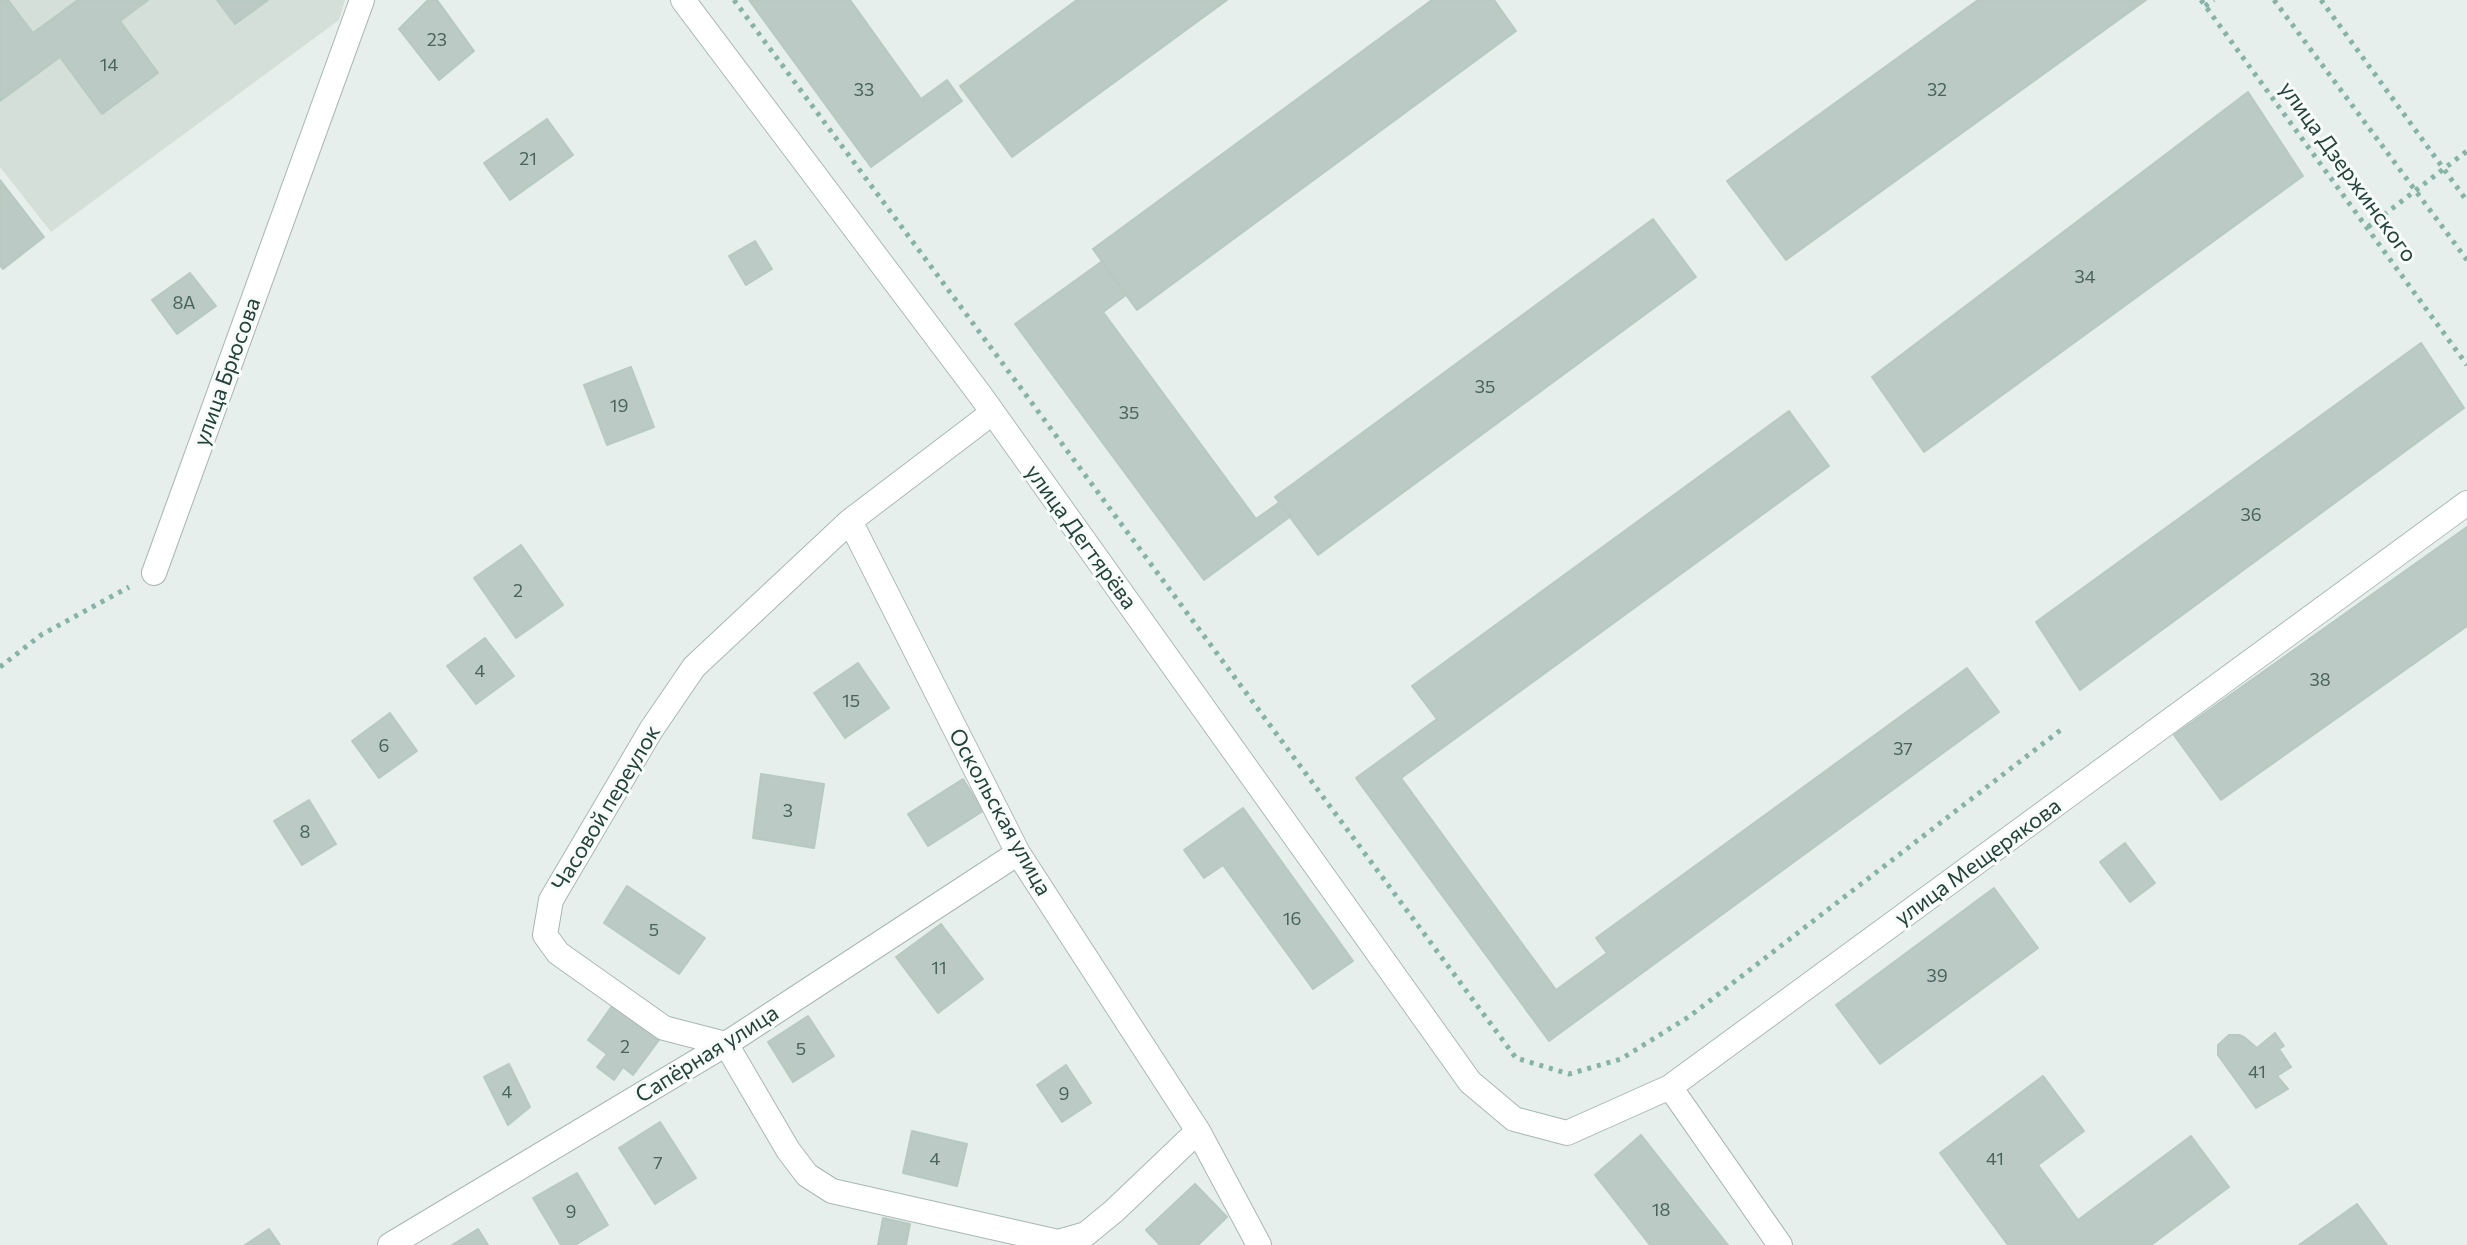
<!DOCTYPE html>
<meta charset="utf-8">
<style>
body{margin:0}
canvas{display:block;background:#e6efeb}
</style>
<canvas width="2467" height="1245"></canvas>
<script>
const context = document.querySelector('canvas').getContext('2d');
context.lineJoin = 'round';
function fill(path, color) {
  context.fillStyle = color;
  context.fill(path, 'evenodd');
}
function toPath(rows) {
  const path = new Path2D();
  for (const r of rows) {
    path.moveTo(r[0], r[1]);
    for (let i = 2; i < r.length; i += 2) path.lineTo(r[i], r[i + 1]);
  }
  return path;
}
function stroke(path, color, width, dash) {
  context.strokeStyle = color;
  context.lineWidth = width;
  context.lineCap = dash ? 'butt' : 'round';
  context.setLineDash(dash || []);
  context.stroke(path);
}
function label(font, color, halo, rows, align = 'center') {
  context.font = font + ' Commissioner,sans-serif';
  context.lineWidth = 6;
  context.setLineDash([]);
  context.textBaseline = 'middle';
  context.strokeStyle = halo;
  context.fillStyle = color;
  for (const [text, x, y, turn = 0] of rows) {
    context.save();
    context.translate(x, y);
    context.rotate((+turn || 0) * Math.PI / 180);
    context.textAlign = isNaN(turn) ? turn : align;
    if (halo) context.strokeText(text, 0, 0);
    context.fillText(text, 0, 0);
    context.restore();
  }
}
fill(toPath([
 [0,0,345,0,339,20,51,232,0,167]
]), '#d4dfda');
const building = toPath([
 [0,0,8,0,33,33,78,0,148,0,120,21,158,73,102,114,60,57,0,101,0,0],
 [217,0,268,0,235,24,217,0],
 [428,0,437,0,474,51,439,80,399,29,428,0],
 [749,0,850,0,921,99,947,80,962,101,871,167,749,0],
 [1077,0,1227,0,1012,157,960,86,1077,0],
 [1432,0,1494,0,1516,31,1137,310,1093,249,1432,0],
 [1978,0,2146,0,1786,260,1727,181,1978,0],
 [2248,92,2303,176,1924,452,1872,377,2248,92],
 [547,119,573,155,510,200,484,163,547,119],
 [0,180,44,237,3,269,0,265,0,180],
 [1653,219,1696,277,1318,555,1275,497,1653,219],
 [755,241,772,269,746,285,729,256,755,241],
 [1101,262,1126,295,1103,312,1256,519,1280,502,1291,516,1204,580,1015,324,1101,262],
 [190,273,216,306,177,334,152,300,190,273],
 [2421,343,2464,408,2080,690,2036,622,2421,343],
 [631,367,654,427,607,445,584,385,631,367],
 [1789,411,1829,466,1401,778,1556,990,1607,953,1596,938,1967,668,1999,712,1549,1041,1356,778,1437,719,1412,686,1789,411],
 [2467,527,2467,626,2221,800,2174,735,2467,527],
 [521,545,563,605,516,638,474,578,521,545],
 [485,638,514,676,476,704,447,666,485,638],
 [858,663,889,708,845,738,814,693,858,663],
 [390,713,417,751,379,778,352,741,390,713],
 [761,774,824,784,814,848,753,838,761,774],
 [963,779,983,811,928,846,908,814,963,779],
 [309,800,336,844,302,865,274,821,309,800],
 [1243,808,1353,961,1313,989,1223,865,1204,878,1184,850,1243,808],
 [2125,843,2155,883,2130,902,2100,862,2125,843],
 [627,886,705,938,679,974,604,923,627,886],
 [1994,888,2038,948,1880,1064,1836,1005,1994,888],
 [941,924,983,979,938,1013,896,957,941,924],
 [612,1006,659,1040,633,1075,623,1067,614,1080,597,1067,607,1054,588,1040,612,1006],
 [808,1016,834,1056,793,1082,768,1042,808,1016],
 [2275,1033,2284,1046,2279,1049,2291,1067,2277,1076,2288,1089,2256,1108,2218,1055,2218,1045,2229,1035,2239,1035,2244,1037,2257,1048,2275,1033],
 [509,1064,530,1107,508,1125,484,1077,509,1064],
 [1066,1065,1091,1103,1062,1122,1037,1085,1066,1065],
 [2043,1076,2084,1131,2038,1165,2078,1220,2191,1136,2229,1187,2151,1245,2008,1245,1940,1153,2043,1076],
 [660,1122,696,1178,655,1204,619,1148,660,1122],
 [912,1131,967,1144,957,1186,903,1173,912,1131],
 [1641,1135,1728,1245,1650,1245,1595,1175,1641,1135],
 [577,1173,608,1225,575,1245,561,1245,533,1198,577,1173],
 [1195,1184,1227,1217,1198,1245,1160,1245,1146,1230,1195,1184],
 [2357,1204,2387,1245,2299,1245,2357,1204],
 [883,1218,910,1224,906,1245,878,1245,883,1218],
 [269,1229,280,1245,245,1245,269,1229],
 [478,1229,488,1245,452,1245,478,1229]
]);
fill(building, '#bbcac4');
stroke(building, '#b8c9c2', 2);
const minor = toPath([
 [683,0,981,396,1470,1082,1514,1119,1567,1133,1670,1087,2467,503],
 [992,413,850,521,1018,853,1198,1131,1259,1245],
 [850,521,694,667,651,730,551,900,545,935,558,953,664,1028,726,1044,788,1150,807,1175,832,1191,1058,1242,1086,1234,1114,1211,1198,1131],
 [154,573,362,0],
 [1670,1087,1780,1245],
 [390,1245,726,1044,1018,853]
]);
stroke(minor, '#a8b8b2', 26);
stroke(toPath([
 [734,0,1516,1058,1569,1074,1621,1059,1690,1016,2062,729],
 [2201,0,2467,365],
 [2274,0,2467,260],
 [2321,0,2467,201],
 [2205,6,2214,0],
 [2368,227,2467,151],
 [0,667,41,635,129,587]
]), '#86b3a5', 5, [4, 6]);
stroke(minor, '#fff', 24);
label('18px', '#4a645c', null, [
 ["23",437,40],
 ["14",109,65],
 ["33",864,90],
 ["32",1937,90],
 ["21",528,159],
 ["34",2085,277],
 ["8А",184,303],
 ["35",1485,387],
 ["19",619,406],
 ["35",1129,413],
 ["36",2251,515],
 ["2",518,591],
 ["4",480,671],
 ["38",2320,680],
 ["15",851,701],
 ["6",384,746],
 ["37",1903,749],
 ["3",788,811],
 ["8",305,832],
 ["16",1292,919],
 ["5",654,930],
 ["11",939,968],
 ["39",1937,976],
 ["2",625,1047],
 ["5",801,1049],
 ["41",2257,1072],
 ["4",507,1092],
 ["9",1064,1094],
 ["4",935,1159],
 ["41",1995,1159],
 ["7",658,1163],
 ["18",1661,1210],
 ["9",571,1212]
]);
label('22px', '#24423a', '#f7fbf9', [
 ["улица Дзержинского",2348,172,54],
 ["улица Брюсова",227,372,-70],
 ["улица Дегтярёва",1081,537,54],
 ["Часовой переулок",606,808,-59],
 ["Оскольская улица",1000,812,61],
 ["улица Мещерякова",1978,862,-36],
 ["Сапёрная улица",707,1054,-32]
]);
</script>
